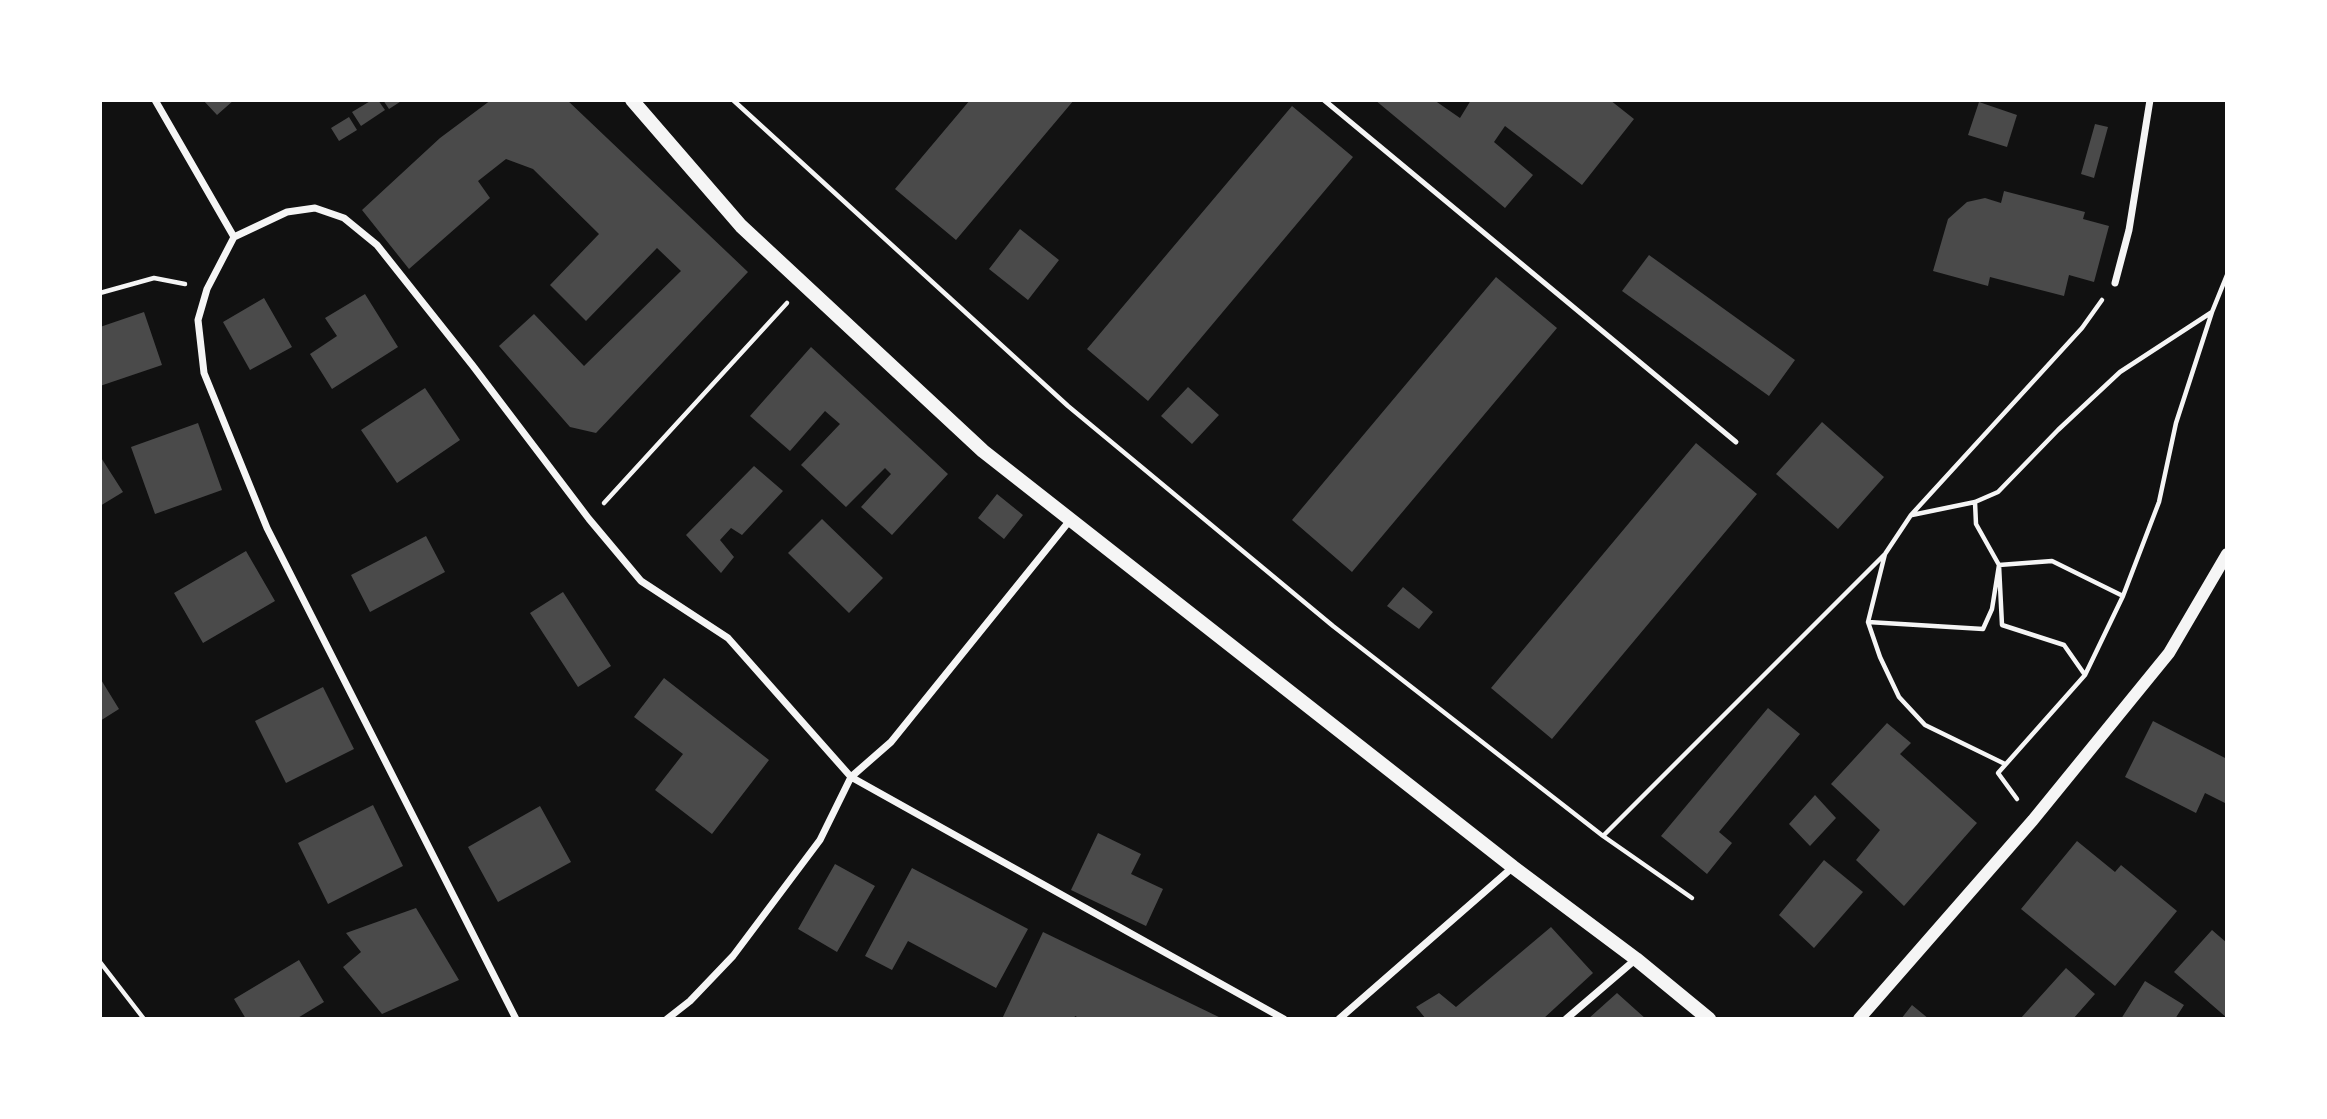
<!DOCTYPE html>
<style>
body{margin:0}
#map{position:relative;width:2327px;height:1119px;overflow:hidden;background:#111;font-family:Manrope,sans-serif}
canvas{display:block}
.frame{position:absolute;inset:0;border:102px solid #fff;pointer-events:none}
</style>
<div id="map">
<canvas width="2327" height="1119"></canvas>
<div class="frame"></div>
</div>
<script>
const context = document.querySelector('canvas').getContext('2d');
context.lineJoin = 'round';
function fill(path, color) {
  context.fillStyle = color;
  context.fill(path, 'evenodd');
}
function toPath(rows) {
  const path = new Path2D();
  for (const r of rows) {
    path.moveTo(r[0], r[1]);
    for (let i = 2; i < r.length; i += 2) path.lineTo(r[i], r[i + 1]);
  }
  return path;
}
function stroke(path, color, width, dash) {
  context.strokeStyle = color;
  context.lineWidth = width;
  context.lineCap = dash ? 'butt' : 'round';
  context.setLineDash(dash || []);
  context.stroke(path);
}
fill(toPath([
 [203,100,234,100,217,115],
 [372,100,378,100,385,110,361,126,352,112],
 [383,100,403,100,389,109],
 [491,100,567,100,748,272,596,433,570,427,499,346,534,314,584,366,681,271,657,248,586,321,550,285,599,234,533,169,506,159,478,181,490,198,409,269,362,210,440,138],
 [970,100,1074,100,956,240,895,189],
 [1375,100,1434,100,1460,118,1471,100,1610,100,1634,119,1582,185,1505,126,1494,142,1533,175,1505,208],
 [1979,102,2017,115,2007,147,1968,135],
 [1292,106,1353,157,1148,401,1087,349],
 [349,117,357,130,339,141,331,128],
 [2095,124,2108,127,2094,178,2081,174],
 [2004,191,2085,212,2083,219,2109,226,2094,282,2069,275,2064,296,1990,277,1988,286,1933,271,1948,219,1967,202,1985,198,2001,203],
 [1020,229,1059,260,1028,300,989,269],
 [1649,255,1795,360,1769,396,1622,291],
 [1496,277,1557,328,1352,572,1292,520],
 [365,294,398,347,332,389,310,354,337,336,325,318],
 [264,298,292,347,250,370,223,322],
 [144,312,162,365,100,386,100,327],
 [811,347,948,474,892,535,861,507,891,474,885,468,846,507,801,465,840,424,825,411,790,451,750,416],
 [1188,387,1219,415,1192,444,1161,416],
 [425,388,460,440,397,483,361,430],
 [1822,422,1884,477,1838,529,1776,474],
 [198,423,222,490,155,514,131,447],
 [1696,443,1757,494,1552,739,1491,688],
 [100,456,123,492,100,506],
 [754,466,783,491,742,535,731,528,720,540,734,557,721,573,686,535],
 [997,494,1023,515,1004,539,978,518],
 [822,519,883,578,849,613,788,553],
 [426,536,445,572,370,612,351,575],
 [246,551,275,601,203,643,174,593],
 [1403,587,1433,612,1419,629,1387,606],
 [563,592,611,666,578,687,530,613],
 [100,678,119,709,100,721],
 [664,678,769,760,712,834,655,790,683,754,634,717],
 [323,687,354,749,286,783,255,721],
 [1768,708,1800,734,1719,832,1732,843,1707,874,1661,836],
 [2153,721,2227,759,2227,804,2205,793,2196,813,2125,777],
 [1887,723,1911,743,1900,754,1977,823,1904,906,1856,860,1880,830,1831,784],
 [1815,795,1836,818,1810,846,1789,824],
 [373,805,403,866,328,904,298,843],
 [540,806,571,862,498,902,468,847],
 [1098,833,1141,854,1131,874,1163,889,1146,926,1071,890],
 [2077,841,2115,872,2121,865,2177,911,2115,986,2021,909],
 [1824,860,1863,892,1814,948,1779,915],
 [835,864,875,886,837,952,798,929],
 [912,868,1028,929,996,988,908,941,892,970,865,956],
 [416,908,459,980,382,1014,343,967,361,952,346,933],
 [1551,927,1593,973,1543,1019,1426,1019,1416,1007,1439,993,1456,1007],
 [2212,930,2227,943,2227,1018,2174,972],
 [1043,932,1223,1019,1081,1019,1075,1016,1074,1019,1002,1019],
 [299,960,324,1002,296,1019,246,1019,234,999],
 [2066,968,2095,994,2073,1019,2020,1019],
 [2145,981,2184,1005,2175,1019,2121,1019],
 [1617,993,1646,1019,1588,1019],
 [1912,1005,1929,1019,1901,1019]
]), '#4a4a4a');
stroke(toPath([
 [733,100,1068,406,1333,626,1603,836,1692,898],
 [100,293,154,278,185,284],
 [1975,502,1976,524,1999,565,2052,561,2123,596,2159,502,2176,423,2212,312],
 [604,503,787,303],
 [1912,515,1975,502,1998,492,2058,430,2120,372,2212,312,2227,275],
 [1885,554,1868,622,1880,657,1899,697,1925,725,2005,764],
 [1868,622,1983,629,1992,609,1999,565,2002,625,2064,645,2085,675],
 [2017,799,1998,773,2085,675,2123,596],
 [1603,836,1885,554,1911,515,2082,328,2102,300],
 [100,962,144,1019]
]), '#f5f5f5', 4.5);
stroke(toPath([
 [1324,100,1736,442]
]), '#f5f5f5', 5);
stroke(toPath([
 [155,100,234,237],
 [2115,283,2129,230,2150,100],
 [516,1019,267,528,204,373,198,320,207,289,234,237,287,212,315,208,344,218,377,245,473,366,589,519,641,581,728,638,851,777,1284,1019],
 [667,1019,690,1001,733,956,820,840,851,777,891,742,1071,519],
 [1339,1019,1513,867],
 [1566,1019,1636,959]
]), '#f5f5f5', 7);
stroke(toPath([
 [1859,1019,2033,820,2169,653,2227,554]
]), '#f5f5f5', 12);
stroke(toPath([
 [632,100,741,226,983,451,1513,867,1636,959,1709,1019]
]), '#f5f5f5', 14);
</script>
